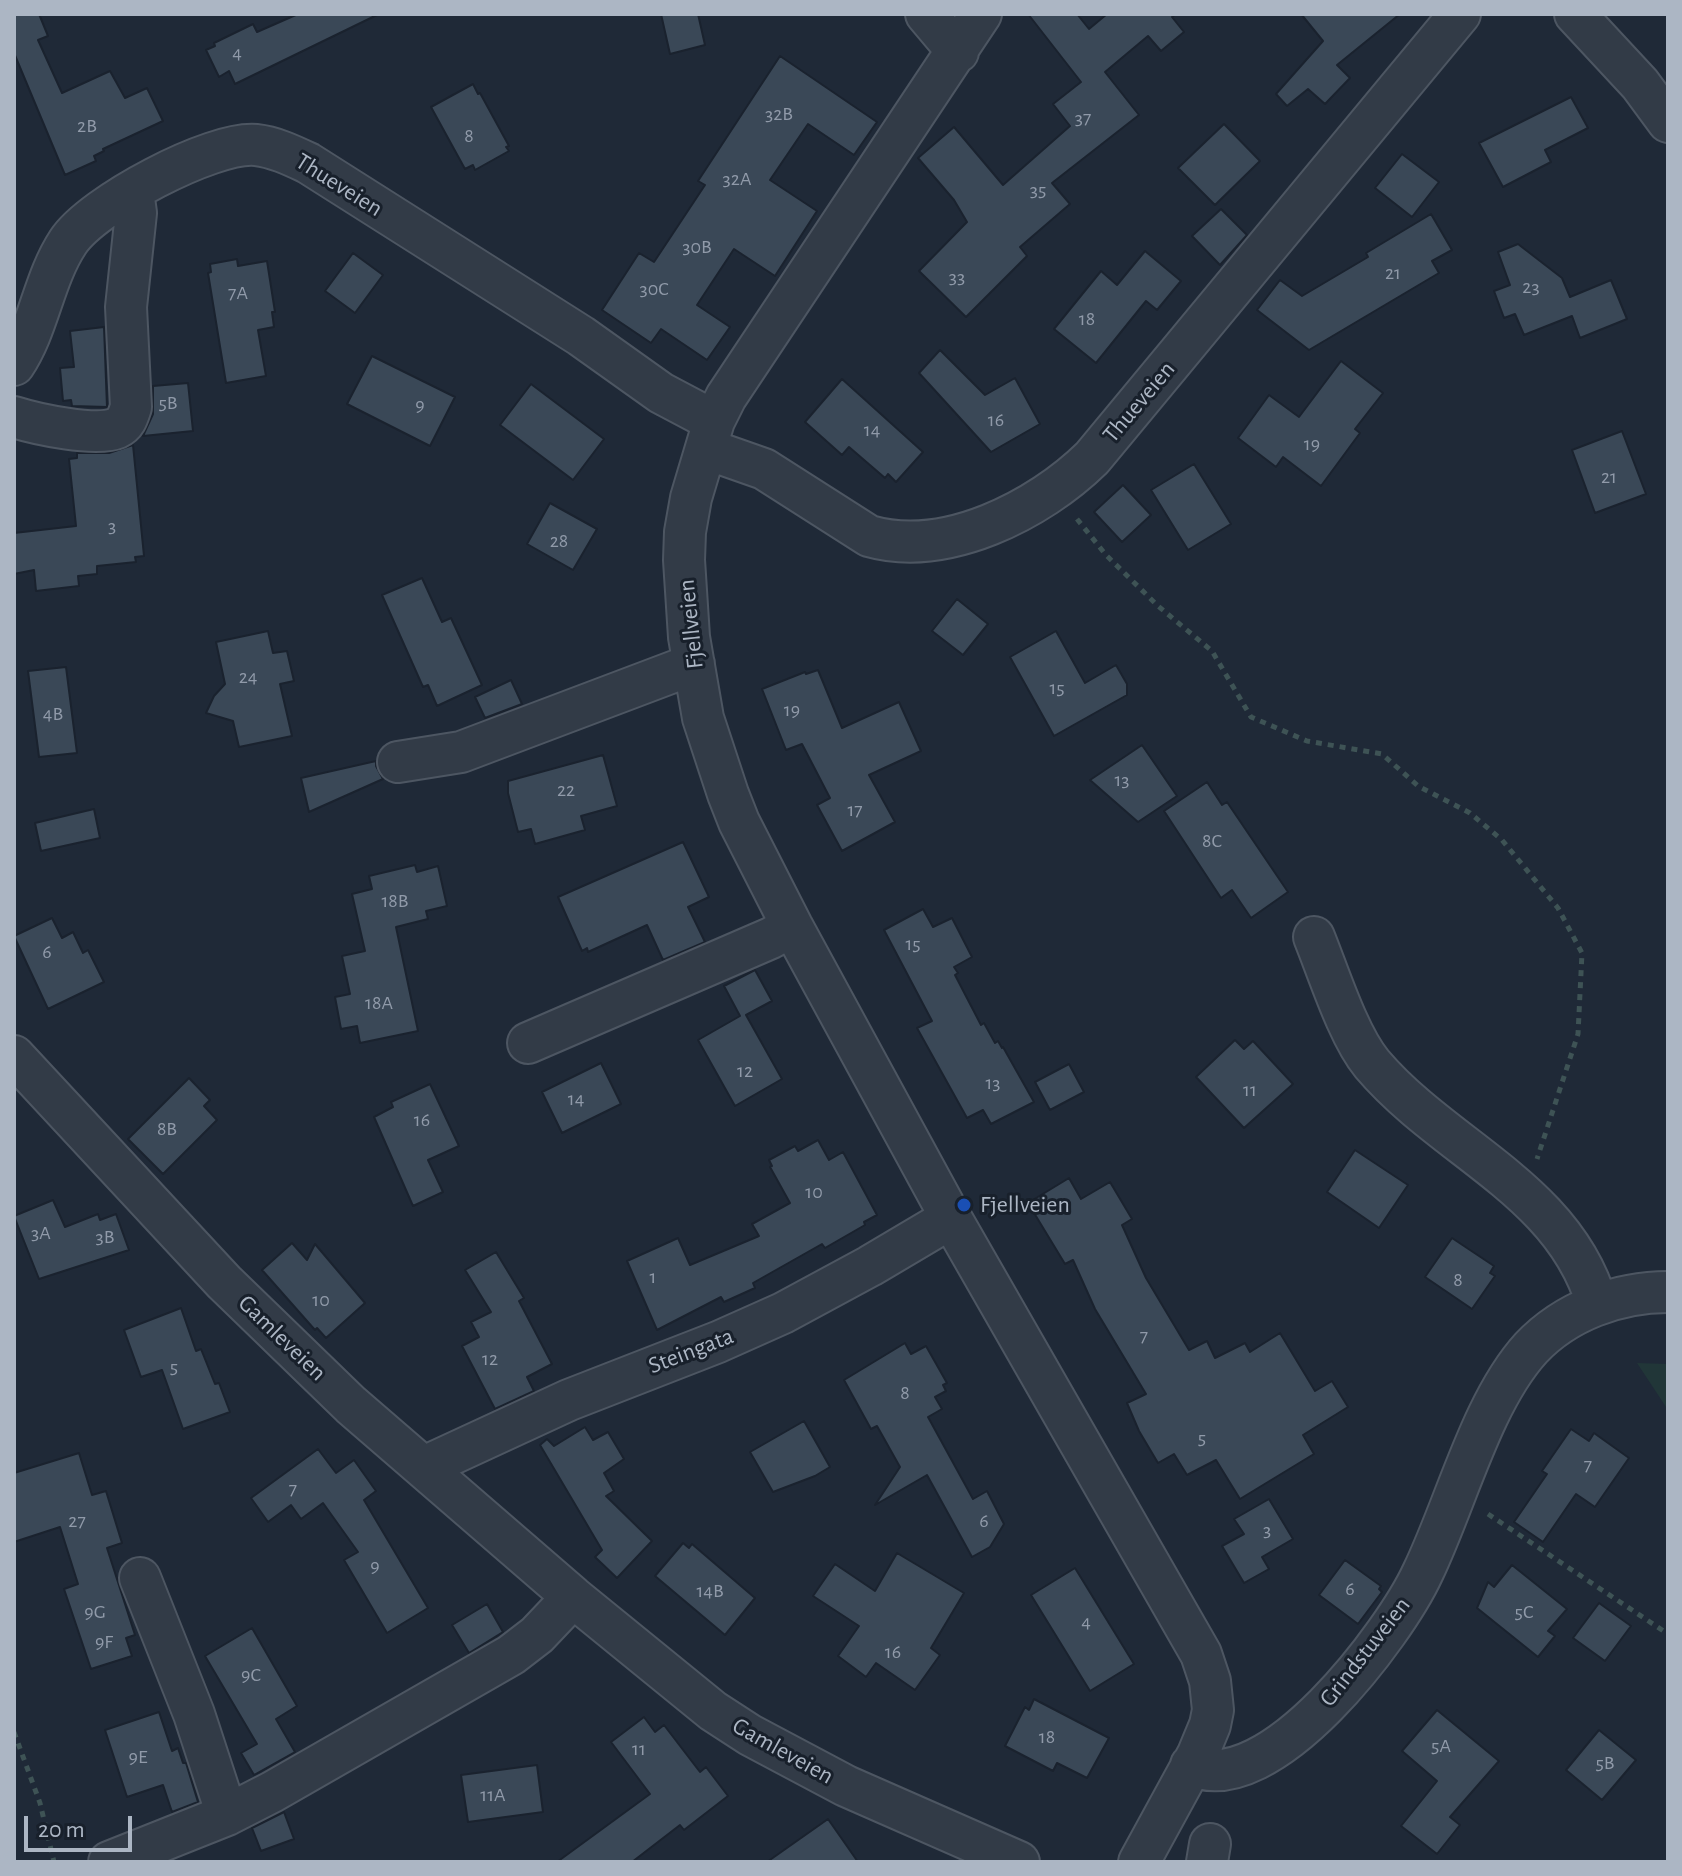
<!DOCTYPE html>
<html>
<head>
<meta charset="utf-8">
<style>
	body { margin:0 }
	#map { position:relative; width:1682px; height:1876px; overflow:hidden; background:#1f2937; font-family:"Alegreya Sans",sans-serif }
	canvas { display:block }
	.frame { position:absolute; inset:0; border:16px solid #acb6c4; pointer-events:none }
	.scale { position:absolute; left:24px; top:1816px; width:108px; height:36px; box-sizing:border-box; border:4px solid #acb6c4; border-top:0; padding-left:10px; font-size:24px; line-height:28px; white-space:nowrap; color:#acb6c4; -webkit-text-stroke:6px #18202b; paint-order:stroke }
</style>
</head>
<body>
<div id="map">
<canvas width="1682" height="1876"></canvas>
<div class="frame"></div>
<div class="scale">20 m</div>
</div>
<script>
const c = document.querySelector('canvas').getContext('2d');
c.lineJoin = 'round';
function fill(path, color) {
  c.fillStyle = color;
  c.fill(path, 'evenodd');
}
function stroke(path, color, width, dash) {
  c.strokeStyle = color;
  c.lineWidth = width;
  c.lineCap = dash ? 'butt' : 'round';
  c.setLineDash(dash || []);
  c.stroke(path);
}
function drawText(font, color, halo, rows, align = 'center') {
  c.font = font + ' "Alegreya Sans",sans-serif';
  c.lineWidth = 6;
  c.setLineDash([]);
  c.textBaseline = 'middle';
  c.strokeStyle = halo;
  c.fillStyle = color;
  for (const [text, x, y, turn = 0] of rows) {
    c.save();
    c.translate(x, y);
    c.rotate((+turn || 0) * Math.PI / 180);
    c.textAlign = isNaN(turn) ? turn : align;
    if (halo) c.strokeText(text, 0, 0);
    c.fillText(text, 0, 0);
    c.restore();
  }
}
fill(new Path2D(`
	M1637 1363 1668 1364V1410Z`), '#213638');
const building = new Path2D(`
	M14 14H39L48 36 38 40 62 93 110 71 125 98 147 88 163 121 103 149 104 151 94 156 96 161 65 175 14 53Z
	M298 14H379L235 84 229 71 219 77 206 50 215 46 214 43 253 24 257 32Z
	M661 14H698L705 45 670 54Z
	M1028 14H1077L1089 29 1107 14H1176L1172 17 1184 32 1161 51 1148 36 1105 72 1139 115 1052 183 1070 204 1020 247 1027 256 966 317 919 271 967 222 954 200 918 158 954 127 1003 185 1070 126 1053 104 1081 82Z
	M1301 14H1400L1337 65 1350 78 1325 104 1308 89 1287 106 1276 94 1323 41Z
	M780 56 877 122 854 155 808 124 770 180 817 211 775 276 734 249 697 305 730 327 707 360 661 329 651 343 602 310 639 253 654 262 705 185 698 181Z
	M473 84 478 94 480 93 509 146 506 147 509 151 475 170 473 165 465 169 431 107Z
	M1571 97 1588 128 1545 150 1551 162 1503 187 1479 143Z
	M1224 124 1260 161 1215 205 1178 168Z
	M1402 154 1439 182 1412 217 1375 188Z
	M1221 209 1247 235 1220 265 1192 236Z
	M1431 214 1452 250 1432 261 1439 273 1309 350 1257 310 1280 280 1302 296 1368 257 1366 253Z
	M1518 244 1562 278 1570 297 1611 280 1627 319 1580 338 1572 316 1524 335 1515 314 1504 318 1494 291 1510 285 1498 252Z
	M1145 251 1181 281 1157 310 1146 301 1096 363 1054 329 1101 271 1117 285Z
	M353 253 383 275 355 313 325 291Z
	M237 259 238 266 267 261 275 312H272L274 327 258 330 266 376 226 383 208 273 211 272 210 264Z
	M104 327 107 407 72 406 71 400 63 401 60 368 74 367 70 331Z
	M940 350 985 395 1015 378 1040 424 991 452 919 373Z
	M372 356 455 397 430 446 347 404Z
	M1341 361 1383 393 1355 429 1360 433 1321 486 1283 457 1276 467 1238 438 1269 395 1299 417Z
	M842 379 923 452 896 482 888 474 885 478 849 447 842 455 805 422Z
	M188 383 193 431 143 436 153 414V386Z
	M531 384 604 439 573 480 500 425Z
	M1622 431 1646 494 1595 513 1572 450Z
	M133 445 144 556 135 557 136 562 97 566V574L78 576 79 586 36 591 34 570 14 574V533L76 526 69 459 77 458V453H109Z
	M1194 464 1231 524 1188 550 1151 490Z
	M1123 485 1151 515 1122 542 1094 512Z
	M550 503 597 529 573 570 527 544Z
	M422 578 442 622 451 618 482 685 437 706 428 685 423 687 382 595Z
	M957 599 988 624 963 655 932 631Z
	M268 631 273 653 287 651 294 681 280 684 292 736 239 747 233 721 206 713 214 696 225 684 216 642Z
	M1056 631 1085 683 1116 665 1127 684V695L1054 736 1010 657Z
	M66 667 77 753 39 757 28 671Z
	M818 670 842 728 899 702 921 751 869 775 895 822 842 851 817 805 830 798 802 744 786 750 762 689 805 672 806 674Z
	M511 680 522 704 485 718 475 697Z
	M1142 745 1177 796 1138 822 1090 780Z
	M603 755 617 806 581 816 585 830 535 844 531 829 518 832 508 793V781Z
	M376 761V766L383 779 309 812 301 778Z
	M1207 782 1222 805 1227 802 1288 892 1251 918 1232 890 1221 898 1164 811Z
	M94 809 100 838 41 851 35 823Z
	M683 842 709 897 688 907 705 942 663 960 647 925 588 952 587 948 582 951 558 897Z
	M415 865 417 872 438 866 447 906 426 911 428 919 396 927 418 1031 360 1043 357 1026 341 1029 335 997 350 994 342 956 365 951 352 894 372 889 369 876Z
	M923 909 933 927 952 918 972 957 954 967 958 973 955 975 981 1025 984 1023 995 1043 998 1041 1002 1048 1003 1047 1034 1102 991 1124 983 1110 967 1118 917 1028 932 1021 884 930Z
	M52 918 62 938 73 932 83 953 88 950 104 982 48 1009 14 936Z
	M755 970 772 1001 746 1015 782 1079 735 1106 698 1040 740 1016 724 986Z
	M1235 1040 1244 1049 1253 1041 1293 1084 1244 1128 1196 1077Z
	M601 1063 621 1104 562 1133 542 1092Z
	M1069 1064 1084 1092 1050 1110 1035 1082Z
	M189 1078 210 1100 204 1106 217 1120 163 1174 128 1139Z
	M430 1084 459 1146 428 1160 443 1192 413 1206 374 1117 393 1107 391 1102Z
	M818 1140 829 1160 843 1152 877 1215 864 1222 865 1225 825 1248 822 1244 753 1283 755 1288 724 1302 721 1297 657 1330 627 1261 678 1238 690 1265 759 1236 752 1224 790 1203 770 1167 772 1166 769 1160 795 1146 798 1151Z
	M1355 1150 1408 1185 1379 1228 1327 1192Z
	M1069 1178 1081 1199 1110 1182 1132 1219 1122 1225 1146 1278 1189 1350 1207 1341 1215 1358 1245 1343 1250 1352 1280 1333 1315 1391 1332 1381 1348 1407 1303 1435 1314 1454 1240 1499 1216 1460 1187 1475 1174 1454 1158 1463 1139 1431 1127 1403 1146 1394 1095 1309 1073 1260 1065 1264 1028 1203Z
	M53 1200 65 1227 98 1214 100 1220 116 1214 129 1250 39 1279 14 1216Z
	M1452 1238 1494 1266 1490 1273 1495 1276 1472 1309 1425 1277Z
	M292 1243 307 1260 315 1244 365 1303 326 1338 317 1328 315 1330 262 1270Z
	M496 1252 524 1298 519 1301 552 1364 527 1377 534 1391 495 1409 462 1346 479 1337 471 1322 491 1312 465 1270Z
	M181 1308 196 1351 201 1349 215 1384 219 1383 230 1412 183 1429 162 1370 141 1377 124 1330Z
	M905 1343 911 1354 926 1346 947 1383 943 1385 946 1391 935 1397 942 1409 928 1417 973 1499 987 1491 1004 1524 990 1547 972 1557 927 1475 875 1505 900 1467 877 1426 871 1429 844 1380Z
	M804 1421 830 1467 815 1476 773 1492 750 1452Z
	M585 1427 593 1440 608 1432 624 1459 604 1473 614 1491 606 1496 652 1541 617 1578 595 1557 602 1550 540 1445 547 1439 554 1446Z
	M1571 1429 1589 1441 1594 1433 1629 1458 1595 1507 1576 1494 1543 1542 1514 1522 1547 1474 1542 1471Z
	M318 1449 336 1473 354 1460 376 1491 364 1500 428 1608 387 1633 344 1560 358 1552 323 1503 301 1519 291 1505 268 1522 251 1498Z
	M79 1453 92 1495 106 1491 122 1543 107 1548 135 1635 126 1638 132 1656 91 1669 64 1589 78 1584 60 1527 14 1542V1473Z
	M1269 1499 1293 1539 1262 1557 1269 1569 1244 1583 1222 1546 1244 1534 1234 1519Z
	M683 1543 689 1548 692 1544 755 1598 725 1635 655 1576Z
	M897 1553 964 1593 931 1648 940 1655 915 1690 876 1663 866 1677 838 1656 859 1626 813 1596 835 1564 875 1591Z
	M1345 1560 1381 1586 1379 1589 1382 1592 1358 1624 1319 1595Z
	M1512 1565 1567 1609 1548 1631 1555 1636 1538 1657 1477 1608 1488 1582 1494 1587Z
	M1075 1568 1134 1664 1090 1691 1031 1595Z
	M1599 1603 1631 1626 1605 1661 1573 1638Z
	M487 1604 503 1632 469 1653 452 1625Z
	M252 1628 297 1706 276 1719 295 1752 254 1775 241 1753 257 1744 205 1656Z
	M1034 1699 1109 1738 1087 1778 1057 1763 1053 1771 1005 1746 1025 1707 1029 1710Z
	M1437 1710 1499 1761 1450 1817 1460 1825 1437 1854 1401 1826 1437 1781 1402 1751Z
	M159 1712 172 1751 178 1748 183 1763H186L198 1802 172 1812 163 1785 127 1797 105 1730Z
	M644 1717 655 1732 664 1725 700 1772 706 1767 728 1796 684 1830 680 1825 632 1862H557L650 1794 611 1742Z
	M1599 1730 1636 1760 1602 1800 1566 1770Z
	M537 1765 543 1812 468 1822 461 1775Z
	M284 1812 294 1839 261 1851 252 1828Z
	M828 1819 858 1862H767Z`);
fill(building, '#3a4857');
stroke(building, '#1a222e', 2);
const minor = new Path2D(`
	M926 14 958 52
	M981 14 726 397 714 421 691 498 685 532 684 560 689 637 703 718 728 794 739 822 792 926 951 1218 1201 1654 1210 1681 1213 1710 1210 1725 1198 1754 1139 1862
	M1575 14 1640 84 1668 122
	M14 365C39 328 43 280 68 242 92 205 212 141 256 145 274 147 291 155 308 163L581 336 661 393 714 421
	M14 417C36 424 96 437 117 428 126 424 128 416 131 407L126 307 136 213 133 191
	M707 449 764 469 869 536C946 558 1039 510 1092 458L1460 14
	M398 762 461 752 694 664
	M1314 937C1329 974 1348 1035 1372 1064 1444 1149 1564 1190 1597 1304
	M528 1043 771 938 792 926
	M14 1056 224 1282 351 1405 573 1597 713 1711 750 1735 846 1786 1019 1862
	M424 1467 569 1400 718 1342 783 1313 870 1266 951 1218
	M140 1578 194 1714 227 1815
	M1191 1765C1269 1802 1395 1633 1423 1572 1456 1504 1481 1403 1531 1348 1566 1311 1618 1292 1668 1292
	M109 1862 227 1815 272 1792 511 1655 537 1635 573 1597
	M1207 1862 1210 1844`);
stroke(minor, '#4d5662', 44);
stroke(new Path2D(`
	M1077 519 1106 555 1158 606 1212 651 1251 717 1307 741 1382 754 1418 786 1470 813 1502 840 1558 908 1582 953 1578 1034 1537 1159
	M1488 1514 1668 1634
	M14 1732 40 1803 54 1862`), '#3e5355', 5, [6, 6]);
stroke(minor, '#323b47', 40);
for (const [x, y, r, color] of [
	[964,1205,8,"#1a4fb4"]
]) {
  const dot = new Path2D();
  dot.arc(x, y, r, 0, 2 * Math.PI);
  c.fillStyle = color;
  c.fill(dot);
  stroke(dot, '#18202b', 3);
}
drawText('20px', '#909aa9', null, [
	["4",237,53],
	["32B",779,114],
	["37",1083,118],
	["2B",87,126],
	["8",469,136],
	["32A",737,179],
	["35",1038,190],
	["30B",697,247],
	["21",1393,273],
	["33",957,277],
	["23",1531,287],
	["30C",654,289],
	["7A",238,293],
	["18",1087,319],
	["5B",168,403],
	["9",420,405],
	["16",996,420],
	["14",872,430],
	["19",1312,444],
	["21",1609,477],
	["3",112,526],
	["28",559,541],
	["24",248,677],
	["15",1057,688],
	["19",792,710],
	["4B",53,714],
	["13",1122,780],
	["22",566,790],
	["17",855,810],
	["8C",1212,841],
	["18B",395,901],
	["15",913,944],
	["6",47,952],
	["18A",379,1003],
	["12",745,1071],
	["13",993,1083],
	["11",1250,1090],
	["14",576,1099],
	["16",422,1120],
	["8B",167,1129],
	["10",814,1192],
	["3A",41,1233],
	["3B",105,1237],
	["1",653,1277],
	["8",1458,1280],
	["10",321,1300],
	["7",1144,1336],
	["12",490,1359],
	["5",174,1367],
	["8",905,1393],
	["5",1202,1438],
	["7",1588,1465],
	["7",293,1489],
	["27",77,1521],
	["6",984,1521],
	["3",1267,1530],
	["9",375,1566],
	["6",1350,1589],
	["14B",710,1591],
	["9G",95,1612],
	["5C",1524,1612],
	["4",1086,1622],
	["9F",104,1642],
	["16",893,1652],
	["9C",251,1675],
	["18",1047,1737],
	["5A",1441,1746],
	["11",639,1749],
	["9E",138,1757],
	["5B",1605,1763],
	["11A",493,1795]
]);
drawText('24px', '#acb6c4', '#18202b', [
	["Thueveien",339,185,32],
	["Thueveien",1139,402,-50],
	["Fjellveien",691,624,-96],
	["Gamleveien",282,1338,44],
	["Steingata",691,1351,-21],
	["Grindstuveien",1365,1652,-52],
	["Gamleveien",783,1751,29]
]);
drawText('24px', '#acb6c4', '#18202b', [
	["Fjellveien",980,1205]
], 'left');
</script>
</body>
</html>
